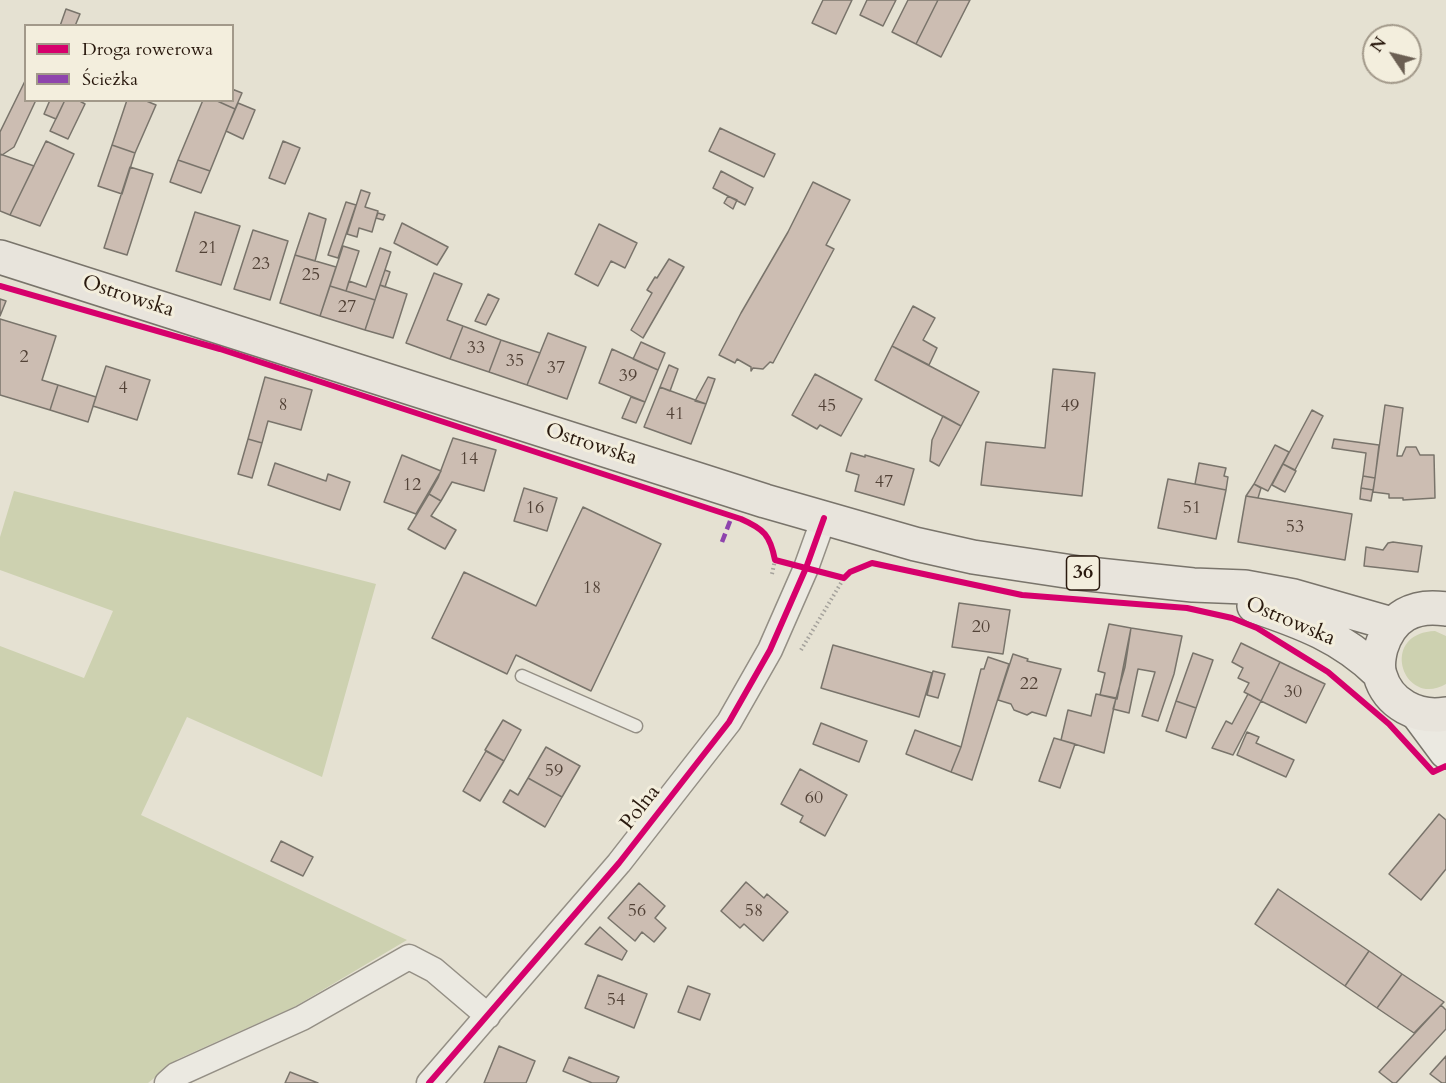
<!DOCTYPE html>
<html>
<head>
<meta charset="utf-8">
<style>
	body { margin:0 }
	#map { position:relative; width:1446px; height:1083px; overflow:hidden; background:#e5e1d2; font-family:Cardo,serif }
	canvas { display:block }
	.legend { position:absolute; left:24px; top:24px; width:210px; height:78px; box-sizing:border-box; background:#f3eedd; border:2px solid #a2998a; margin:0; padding:8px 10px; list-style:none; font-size:18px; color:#29190e }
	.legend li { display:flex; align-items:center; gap:12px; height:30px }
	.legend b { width:30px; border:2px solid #a2998a }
	.north { position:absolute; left:1362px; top:24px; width:60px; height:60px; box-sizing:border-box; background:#f3eedd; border:2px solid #a2998a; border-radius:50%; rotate:305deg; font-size:16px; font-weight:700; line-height:24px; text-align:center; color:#29190e }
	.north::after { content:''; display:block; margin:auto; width:21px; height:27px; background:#6b5f53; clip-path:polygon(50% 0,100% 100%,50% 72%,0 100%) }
</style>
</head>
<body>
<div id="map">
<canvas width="1446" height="1083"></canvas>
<ul class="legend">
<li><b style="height:8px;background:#d6006c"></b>Droga rowerowa</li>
<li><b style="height:8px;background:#8e44ad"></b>Ścieżka</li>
</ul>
<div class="north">N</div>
</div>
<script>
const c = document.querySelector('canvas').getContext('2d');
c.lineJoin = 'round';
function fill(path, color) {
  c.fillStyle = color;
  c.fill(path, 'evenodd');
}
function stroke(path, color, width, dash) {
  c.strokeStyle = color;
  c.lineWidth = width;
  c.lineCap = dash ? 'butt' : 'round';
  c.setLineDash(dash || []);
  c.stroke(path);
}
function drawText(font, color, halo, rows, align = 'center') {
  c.font = font + ' Cardo,serif';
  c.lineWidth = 6;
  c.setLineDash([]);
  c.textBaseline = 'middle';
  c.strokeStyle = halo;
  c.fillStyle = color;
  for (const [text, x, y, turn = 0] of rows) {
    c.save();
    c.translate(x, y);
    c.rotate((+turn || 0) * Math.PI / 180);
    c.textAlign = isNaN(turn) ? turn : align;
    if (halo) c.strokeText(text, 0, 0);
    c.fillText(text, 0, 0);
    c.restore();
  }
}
fill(new Path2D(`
	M14 491 376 584 322 777 187 717 141 815 407 940 294 1007 178 1059 148 1083H0V646L84 678 113 611 0 570V537Z
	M1435 631 1446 636V684C1403 709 1378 633 1435 631Z`), '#cdd1b0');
const building = new Path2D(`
	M823 0H852L836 34 812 23Z
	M867 0H896L883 26 860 15Z
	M908 0H938L916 44 892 32Z
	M938 0H970L941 57 916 44Z
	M66 9 80 14 75 26H60Z
	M26 79V100H36L14 147 2 155 0 154V132Z
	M232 89 242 93 235 109 215 100H232Z
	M50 100H65L56 119 44 114Z
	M65 100H78L85 104 68 139 50 131Z
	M127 100H144L156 105 135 153 112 145Z
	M203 100H215L235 109 210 171 178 160Z
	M238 103 255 110 243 139 226 131Z
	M720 128 775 154 764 177 709 151Z
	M46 141 74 154 40 226 10 215Z
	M283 141 300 148 285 184 269 178Z
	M112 145 135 153 122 194 98 186Z
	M0 154 34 166 10 215 0 211Z
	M178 160 210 171 201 193 170 182Z
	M130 167 153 174 127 255 104 248Z
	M721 171 753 188 745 205 713 188Z
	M813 182 850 200 826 245 834 249 773 363 770 362 763 369 753 368 751 371V367L737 359 735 363 719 355 741 313 788 232Z
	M361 190 370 193 365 207 378 211 372 232 359 228 357 237 347 234Z
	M728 196 737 200 733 209 724 203Z
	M346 202 356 205 338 258 328 255Z
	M195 212 240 226 221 285 176 271Z
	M309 213 326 219 315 261 295 255Z
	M378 213 385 215 383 220 376 218Z
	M402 223 448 247 437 265 394 243Z
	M599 224 637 243 625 268 611 261 598 286 575 274Z
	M253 230 288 241 270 300 234 289Z
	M343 246 359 251 346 291 330 286Z
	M380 248 391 252 375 300 346 291 349 281 366 287Z
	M295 255 336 267 320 316 280 303Z
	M669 259 684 267 643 338 631 330 652 293 647 290 655 277 657 278Z
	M385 270 390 272 385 287 380 285Z
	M434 273 462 284 447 320 463 326 450 359 406 343Z
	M380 285 407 294 393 338 365 330Z
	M330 286 375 300 365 330 320 316Z
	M488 294 499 299 486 325 475 321Z
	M0 299 6 301 0 316Z
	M913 306 935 318 923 340 937 348 929 365 892 346Z
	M0 319 56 336 42 380 58 385 50 410 0 395Z
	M463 326 501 340 489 372 450 359Z
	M548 333 586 347 567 399 527 385Z
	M501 340 540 353 527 385 489 372Z
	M641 342 665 353 658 370 633 359Z
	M892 346 979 392 961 426 875 380Z
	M612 349 658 370 645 402 599 383Z
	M669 365 678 369 670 391 660 387Z
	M106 366 150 380 137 420 93 406Z
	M1053 369 1095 373 1082 496 981 485 986 442 1045 448Z
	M815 374 862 399 841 436 820 425 817 429 792 415Z
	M265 377 312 390 301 430 268 421 262 443 248 439Z
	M708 377 715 379 706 404 695 401Z
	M58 385 96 397 88 422 50 410Z
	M660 387 706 404 691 444 644 427Z
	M631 397 645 402 636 423 622 418Z
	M1385 405 1403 408 1397 456H1402L1406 447H1416L1420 455H1434L1435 498 1403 500V498H1389V494L1373 492Z
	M1312 410 1323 416 1295 470 1283 464Z
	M943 416 961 426 939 466 930 461 932 440Z
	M453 438 496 450 484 491 452 482 441 501 429 494 438 478Z
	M248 439 262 443 252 478 238 474Z
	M1334 439 1379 445 1375 478 1363 476 1366 453 1332 448Z
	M1275 445 1289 452 1268 491 1254 484Z
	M851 453 865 457V455L914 469 904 505 855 491 859 475 846 471Z
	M402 455 441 471 416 514 384 502Z
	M275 463 326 481 328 474 350 482 340 510 268 485Z
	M1199 463 1226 468 1224 476 1228 477 1226 490 1195 484Z
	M1283 464 1296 471 1285 492 1272 485Z
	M1363 476 1375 478 1373 490 1361 488Z
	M1168 479 1226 490 1216 539 1158 528Z
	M1254 484 1261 488 1258 498 1246 496Z
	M524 488 557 498 547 531 514 521Z
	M1361 488 1373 490 1371 501 1360 499Z
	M429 494 441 501 431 516 456 530 445 549 408 529Z
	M1246 496 1352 514 1345 560 1238 542Z
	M583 507 661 544 591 691 516 655 507 674 432 638 464 572 536 606Z
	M1393 542 1422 546 1418 572 1364 566 1366 547 1383 550 1388 543Z
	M959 603 1010 610 1003 654 952 647Z
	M1109 624 1131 628 1117 699 1100 695 1105 673 1098 671Z
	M1131 628 1182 636 1174 674 1158 721 1142 716 1155 672 1138 669 1129 713 1113 709 1125 667Z
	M1241 643 1280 662 1261 701 1244 692 1249 683 1238 678 1243 668 1232 662Z
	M833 645 932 673 919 717 821 688Z
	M1193 653 1213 660 1196 708 1176 701Z
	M1013 654 1028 659 1027 661 1061 669 1046 716 1032 712 1027 715 1014 710 1011 704 998 700Z
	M988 657 1009 664 972 780 951 772 961 747 981 669H984Z
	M1280 662 1325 684 1306 723 1261 701Z
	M933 671 945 674 938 698 927 695Z
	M1096 694 1116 698 1104 753 1061 740 1068 710 1091 716Z
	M1248 694 1261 701 1233 755 1212 748 1226 721 1232 724Z
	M1176 701 1196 708 1186 738 1166 731Z
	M503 720 521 730 504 761 485 750Z
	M821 723 867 741 859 762 813 744Z
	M915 730 961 747 951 772 906 754Z
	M1247 732 1259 737 1256 743 1294 760 1286 777 1237 755Z
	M1054 738 1075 744 1060 788 1039 781Z
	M546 747 580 766 562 797 528 778Z
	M486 751 504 761 480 801 463 791Z
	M800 769 847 795 825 836 800 822 803 816 781 804Z
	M528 778 562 797 545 827 503 802 510 790 518 795Z
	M1439 814 1446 820V869L1421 900 1389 874Z
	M281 841 313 857 303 876 271 861Z
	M746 882 764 898 767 894 788 912 763 941 744 924 740 928 721 911Z
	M639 883 665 906 655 918 666 928 654 942 642 932 635 941 608 918Z
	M1278 889 1369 951 1345 986 1255 924Z
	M600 927 627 951 622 960 585 944Z
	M1369 951 1402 974 1377 1008 1345 986Z
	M1402 974 1444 1002 1414 1033 1377 1008Z
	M598 975 647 994 634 1028 585 1008Z
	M688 986 710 994 700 1020 678 1012Z
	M1441 1005 1446 1010V1029L1396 1083H1393L1379 1072Z
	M499 1046 535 1061 526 1083H484Z
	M1446 1056V1083H1442L1430 1074Z
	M569 1057 619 1077 616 1083H592L563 1071Z
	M290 1072 318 1083H285Z`);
fill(building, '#ccbdb2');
stroke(building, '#79746b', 1.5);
const lane = new Path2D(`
	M522 676 636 726`);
const street = new Path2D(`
	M167 1083 176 1075 302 1018 409 957 434 970 488 1016
	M429 1083 619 863 729 722 770 650 806 568 824 518`);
const secondary = new Path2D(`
	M1417 713 1446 752`);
const primary = new Path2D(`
	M0 257 765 501 915 544 973 557 1079 573 1193 585 1245 587 1294 596 1392 624
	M1254 606C1302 622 1342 637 1379 673
	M1446 609C1414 604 1391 616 1381 648 1379 656 1377 666 1380 675 1388 704 1418 719 1446 714`);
stroke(lane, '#948f85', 15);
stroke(street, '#948f85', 27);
stroke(secondary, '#79746b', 36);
stroke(primary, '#79746b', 36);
stroke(new Path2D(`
	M772 574 775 560
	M801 650 844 578`), '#a5a29c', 4, [1.5, 3]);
stroke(lane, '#ebe9e1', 12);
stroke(street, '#ebe9e1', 24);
stroke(secondary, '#ebe9e1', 33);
stroke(primary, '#e8e4dc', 33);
stroke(new Path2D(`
	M722 542 732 516`), '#8e44ad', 4.5, [9, 4.5]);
stroke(new Path2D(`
	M0 286 220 349 741 519C764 529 770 535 775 560L844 578 850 572 872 563 1022 595 1187 608 1232 618 1257 628 1328 672 1389 724 1433 772 1446 766
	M429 1083 619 863 729 722 770 650 806 568 824 518`), '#d6006c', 6);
drawText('18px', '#524237', null, [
	["21",208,249],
	["23",261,265],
	["25",311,276],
	["27",347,308],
	["33",476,349],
	["2",24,358],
	["35",515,362],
	["37",556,369],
	["39",628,377],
	["4",123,389],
	["8",283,406],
	["45",827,407],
	["49",1070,407],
	["41",675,415],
	["14",469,460],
	["47",884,483],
	["12",412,486],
	["16",535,509],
	["51",1192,509],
	["53",1295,528],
	["18",592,589],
	["20",981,628],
	["22",1029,685],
	["30",1293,693],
	["59",554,772],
	["60",814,799],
	["56",637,912],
	["58",754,912],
	["54",616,1001]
]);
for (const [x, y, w] of [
	[1083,573,33]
]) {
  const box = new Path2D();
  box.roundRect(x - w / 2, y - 17, w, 34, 4.5);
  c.fillStyle = '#f3eedd';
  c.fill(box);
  stroke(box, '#29190e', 1.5);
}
drawText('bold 20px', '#29190e', null, [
	["36",1083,573]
]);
drawText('21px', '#29190e', '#f3eedd', [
	["Ostrowska",128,297,18],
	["Ostrowska",591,445,18],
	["Ostrowska",1290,622,23],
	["Polna",641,808,-52]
]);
</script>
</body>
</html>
